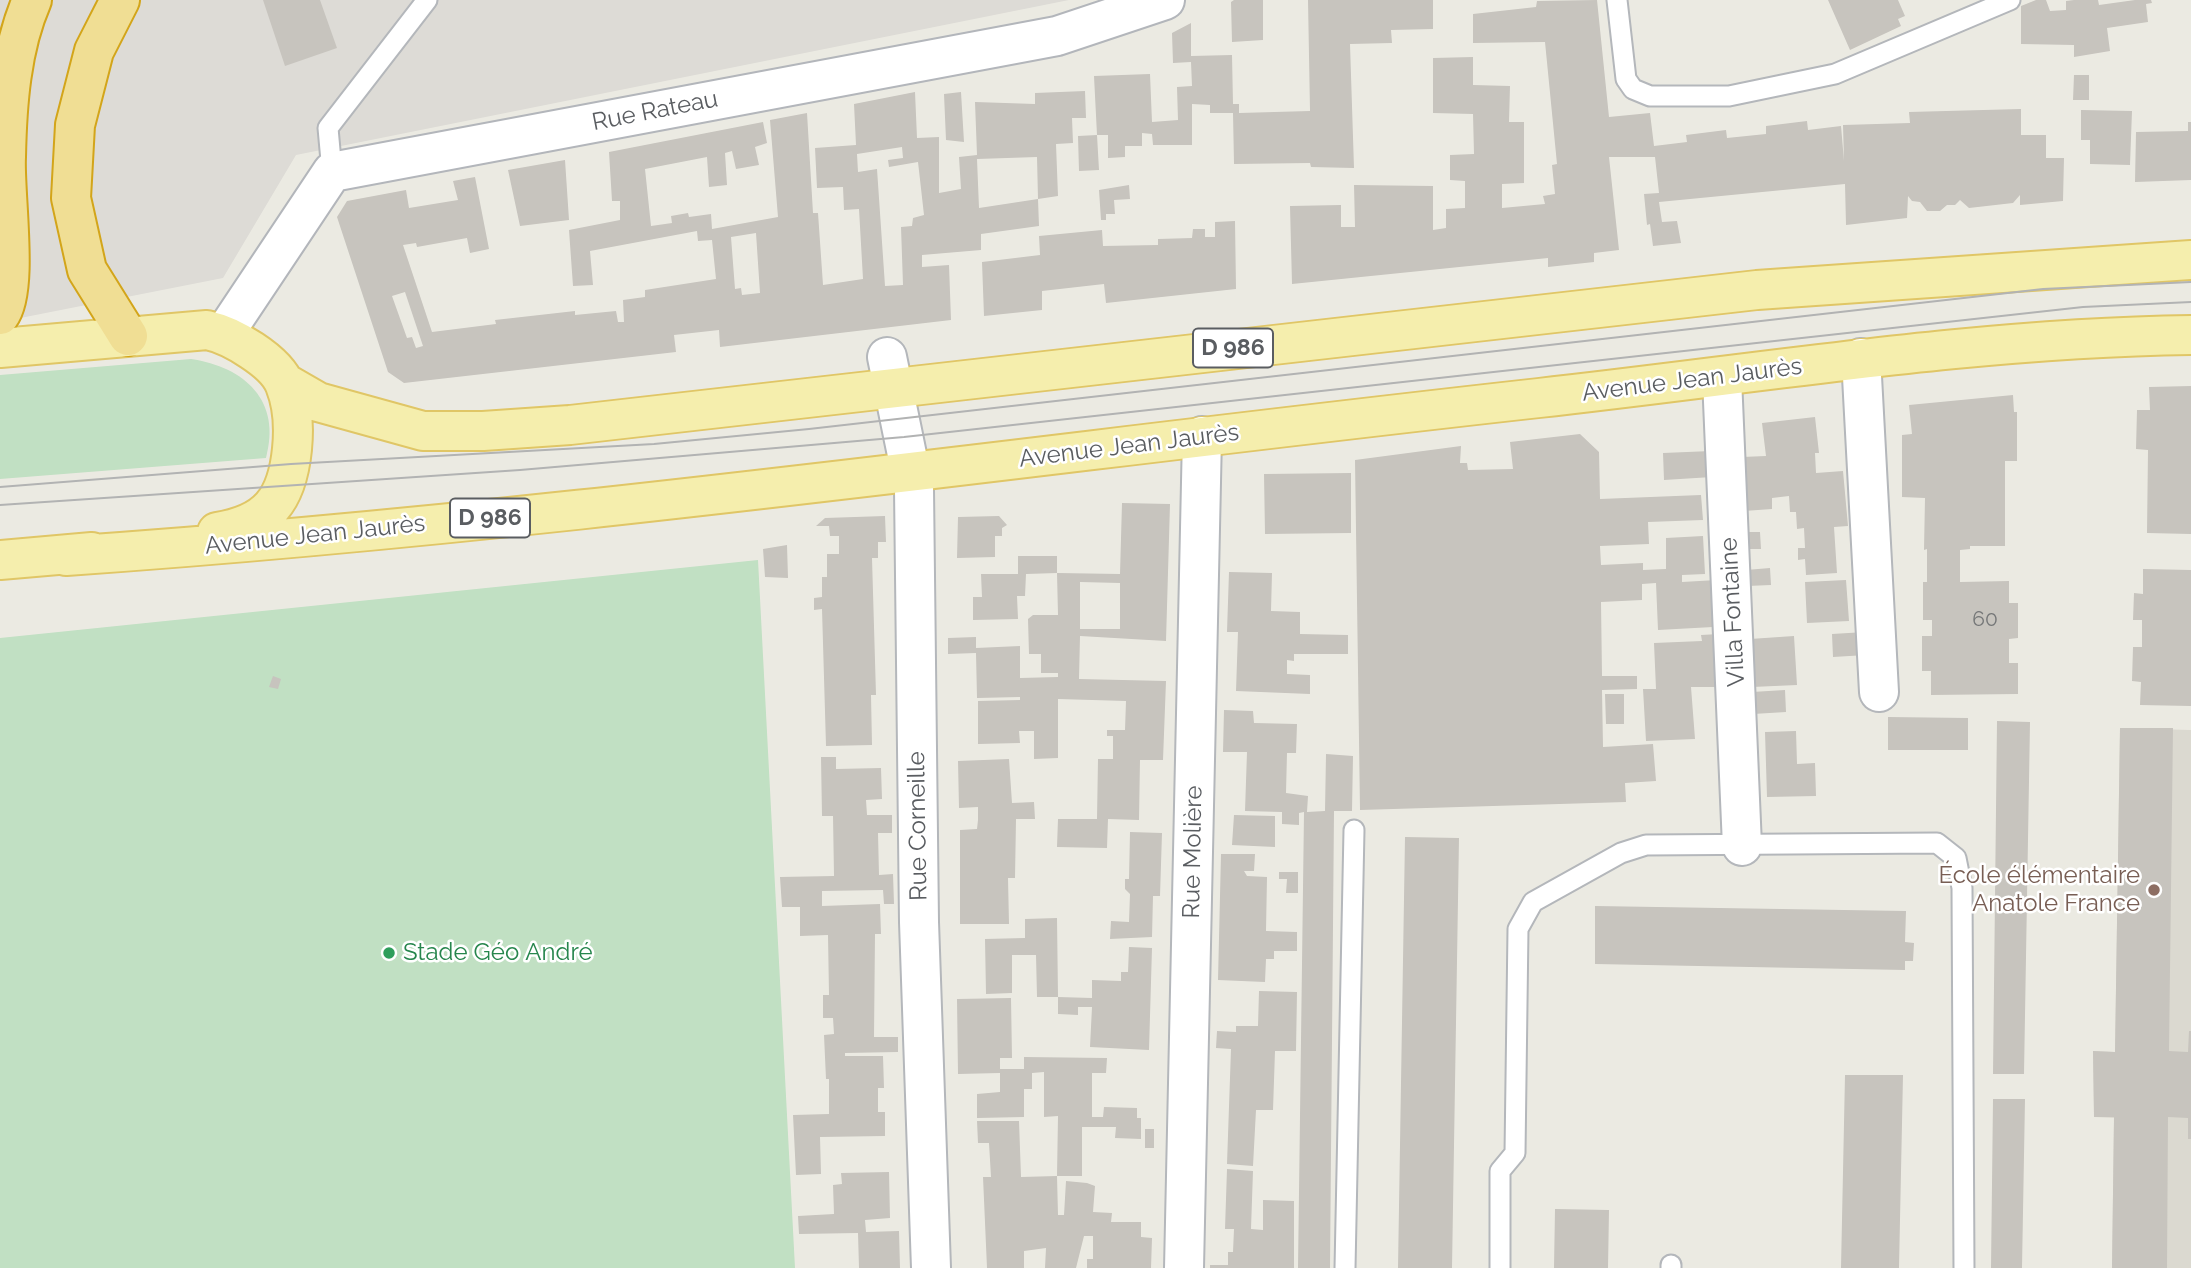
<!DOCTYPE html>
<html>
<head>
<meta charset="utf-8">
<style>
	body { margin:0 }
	canvas { display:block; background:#ebeae2 }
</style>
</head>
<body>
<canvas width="2191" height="1268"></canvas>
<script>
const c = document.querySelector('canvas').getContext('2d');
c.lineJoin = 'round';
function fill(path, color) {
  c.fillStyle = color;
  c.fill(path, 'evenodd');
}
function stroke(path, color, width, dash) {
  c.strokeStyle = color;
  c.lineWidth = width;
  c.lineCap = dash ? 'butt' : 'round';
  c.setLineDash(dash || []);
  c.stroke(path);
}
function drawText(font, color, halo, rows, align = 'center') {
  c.font = font + ' Raleway,sans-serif';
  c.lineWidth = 5;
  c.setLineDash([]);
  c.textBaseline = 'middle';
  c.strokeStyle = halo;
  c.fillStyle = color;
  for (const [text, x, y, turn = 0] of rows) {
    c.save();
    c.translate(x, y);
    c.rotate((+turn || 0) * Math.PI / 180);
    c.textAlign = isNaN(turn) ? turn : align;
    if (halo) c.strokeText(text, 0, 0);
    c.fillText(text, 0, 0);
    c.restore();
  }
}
fill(new Path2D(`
	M0 0H1069L296 155 223 278 0 322Z`), '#dddbd6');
fill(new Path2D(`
	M2120 728 2191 730V1268H2112L2114 1118 2094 1117 2093 1051 2115 1052Z`), '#dbd9d0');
fill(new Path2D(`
	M191 359C245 367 282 401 266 458L0 479V375Z
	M758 560 795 1268H0V638Z`), '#c1e0c3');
fill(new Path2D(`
	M263 0H320L337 48 285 66Z
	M1234 0H1263V40L1232 42 1231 2Z
	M1308 0H1433V29L1391 30 1392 43 1350 44 1354 168 1311 167 1310 163 1234 164 1233 113H1210V105L1192 104V145H1153L1152 134 1142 133V146H1125V157L1108 158V135H1097L1094 76 1150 74 1152 122 1178 120 1177 87 1192 86 1191 62 1173 63 1172 33 1191 23V56L1232 55 1233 104H1239V113L1310 111Z
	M1597 0 1609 117 1650 113 1654 146 1687 142 1686 135 1726 130 1727 138 1766 134V126L1807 121 1808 130 1841 126 1844 161 1843 125 1910 123 1909 112 2021 109V135H2046V158H2064L2063 201 2020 205V195L2013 203 1969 208 1960 200 1955 205H1947L1940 211H1927L1920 202 1912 201 1908 196 1907 218 1846 225 1845 184 1659 202 1662 222 1677 221 1681 243 1653 246 1650 224 1647 225 1644 194 1659 193 1655 157H1609L1619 250 1594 253V262L1548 267V258L1292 284 1290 206 1341 205V227H1355L1354 185 1433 186V230L1446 228V209L1465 208V181L1450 180V155L1474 154 1473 114 1433 113V58L1473 57V85L1510 86 1509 122H1524V183L1502 184V208L1545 204 1543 196 1555 194 1552 165 1557 164 1545 42 1473 43V14L1536 7 1537 1Z
	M1828 0H1898L1905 16 1898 19 1901 26 1850 50Z
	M2036 0H2046L2050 11 2066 10V1L2074 0H2098L2099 5 2135 0H2151L2152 3 2146 4 2148 22 2107 28 2110 51 2074 57V45L2021 44V6Z
	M2074 75H2089V100H2073Z
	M1085 91 1086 118H1072L1073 143 1056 144 1058 196 1038 199 1037 157 977 159 979 208 1038 199 1039 226 981 234V250L922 255V267L949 265 951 320 720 347 719 330 674 335 676 352 404 383 388 372 337 217 347 201 406 190 409 208 458 200 453 181 475 177 489 249 470 253 467 238 417 247 416 243 403 245 432 332 496 324 495 320 575 311V315L616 311 618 322H624L623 300 645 297V290L716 279 712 240 698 241 697 231 590 251 593 285 573 286 569 230 620 220V201H612L609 152 763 122 767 143 755 147 759 165 736 169 732 151 725 153 727 185 709 187 707 157 645 169 651 226 672 223 671 216 688 213 689 217 711 214 712 229 778 217 770 120 807 113 813 213H818L823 285 863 279 859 209 844 210 843 187 817 188 815 148 856 145 854 104 915 92 917 138 939 137V193L961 189 959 157 977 155 975 102 1035 104V93ZM902 147 903 158 888 160 889 167 918 162 924 215 913 218 912 226 901 227 903 285 885 286 877 169 858 172 857 154ZM756 233 760 293 742 295 741 288 735 289 731 237ZM405 292 423 346 416 348 412 337 407 338 392 296Z
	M961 92 964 142 946 140 944 94Z
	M2081 110 2132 111 2130 165 2090 164V140H2081Z
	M2188 122H2191V180L2135 182 2136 132 2188 131Z
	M1097 135 1099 170 1079 171 1078 136Z
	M565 160 569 220 520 226 508 170Z
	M1129 185 1130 199 1114 200 1115 214H1106V220H1101L1099 190Z
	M1235 221 1236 289 1106 303 1104 284 1042 291V310L984 316 982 262 1040 255 1039 236 1102 230 1103 246 1158 245V239L1192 238 1193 229H1205V237H1215V222Z
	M2191 386V534L2147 533 2148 450 2136 449 2137 410H2150L2149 387Z
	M2013 395 2014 412H2017V461H2005V546H1970V549L1960 550V582L2009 581V603H2018V638L2009 639V663H2018V694L1931 695V671H1922V636H1932V620H1923V582H1927V549L1924 550 1925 498 1902 497V435L1912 434 1909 405Z
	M1815 417 1819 453H1815L1816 473 1843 471 1848 526 1834 527 1837 573 1806 575 1805 559 1798 560V548H1805L1804 528 1797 529 1796 512H1790L1789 496 1772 498V509L1744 511 1742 457 1766 456 1762 423Z
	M1580 434 1599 452 1600 499 1701 495 1703 520 1648 522 1649 544 1600 546 1601 565 1643 563V570L1666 569V538L1703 536 1705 574 1682 575V582L1717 580V593H1711L1713 627 1658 630 1656 583 1642 584V600L1601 602 1602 676H1637V689L1602 690 1603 747 1653 744 1656 781 1625 783 1626 802 1360 810 1355 460 1461 446 1460 463H1467L1468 470 1513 469 1510 442Z
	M1711 451 1712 477 1664 480 1663 453Z
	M1351 473V533L1265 534 1264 474Z
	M1122 503 1170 504 1166 641 1080 636 1079 679 1166 681 1163 760H1140L1139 820 1108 819 1107 848 1057 847 1058 819H1097L1098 759H1113V736H1107V730H1125L1126 701 1058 699V758L1034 759V731H1019L1020 743 978 744V701L1020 700V697L977 698 976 653 948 654V638L976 637V648L1020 646V678L1058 677V673H1041V654H1029L1028 619 1033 615H1058L1057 573 1120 574ZM1080 582 1120 583V629H1080Z
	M885 516 886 542H878V558H872L876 695H871L872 745 826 746 822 609 814 610V598L822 597V577H827V554H839V536H830L829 526H816L825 518Z
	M999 516 1007 525 1002 528V536H995V557L957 558 958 517Z
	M1745 532H1760L1761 549H1746Z
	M787 545 788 578 765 577 763 549Z
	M1018 556H1057V573L1026 574 1025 596H1017L1018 619 973 620V597H982L981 574H1018Z
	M1770 568 1771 585 1747 586 1746 570Z
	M2143 569 2191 570V706L2140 705 2141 682 2132 681 2133 647H2142V620H2133L2134 593 2143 594Z
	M1229 572 1272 573 1271 611 1300 612V634L1348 635V654H1294V661L1287 660V674L1310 675V694L1236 691 1238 632H1227Z
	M1846 580 1849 621 1807 623 1805 582Z
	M1865 632 1866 655 1833 657 1832 634Z
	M1719 634 1721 687H1691L1695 739 1646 741 1643 689H1656L1654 643 1702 641 1701 635Z
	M1794 636 1797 685 1752 687 1750 639Z
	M273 676 281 679 278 689 269 687Z
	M1785 690 1786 712 1753 714 1752 692Z
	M1605 694H1624V724H1606Z
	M1224 710 1253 711 1254 723 1297 724 1296 753H1287L1286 793 1308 796 1307 812 1325 811 1326 754 1353 756 1352 811H1334L1330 1268H1298L1304 812 1299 813V825L1282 824V812L1245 811 1247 752H1223Z
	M1888 717 1968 718V750H1888Z
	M1997 721 2030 722 2024 1074H1993Z
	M2120 728H2173L2169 1051 2188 1052 2189 1031H2191V1139H2188V1118L2168 1117 2167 1268H2112L2114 1117H2094L2093 1051 2115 1052Z
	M1796 731 1797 764 1815 763 1816 796 1767 797 1765 732Z
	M821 757H836V769L881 768 882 799 866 800 867 815H892V833H878L879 875 893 874 894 904H884L883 890 822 891V906L880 904 881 934H875L874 1037H898V1052L845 1053V1056H883L884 1088H878V1112H885V1136L820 1137 821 1174 796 1175 793 1115 829 1114V1079H826L824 1035 834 1034 833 1018H823V995H829L828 935 800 936V907H782L780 877 834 876 833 816H822Z
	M1009 759 1012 803 1034 802 1035 819H1016L1015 878H1008L1009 924H960V830L977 829 978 820V807L959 808 958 761Z
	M1234 815 1275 816V847L1232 845Z
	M1130 832 1162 833 1160 896H1153L1152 937 1110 939 1111 921 1129 922 1130 894 1125 889V879H1129Z
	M1405 837 1459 838 1452 1268H1398Z
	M1221 854H1255L1254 871H1244L1247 876 1267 877 1266 931 1297 932V951H1274V959H1266L1265 982 1218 980Z
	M1279 872H1298V893H1286L1287 879H1279Z
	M1595 906 1906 911 1905 942 1914 943 1913 961H1905V970L1595 964Z
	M1057 918 1058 997H1037L1036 955H1012V993L986 994 985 939 1025 938V919Z
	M1129 947 1152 948 1149 1050 1090 1047 1092 1007H1078V1015L1058 1014V997L1092 998V980L1121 981V972H1128Z
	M1259 991 1297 992 1296 1051H1275L1273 1110H1256L1253 1166 1227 1164 1231 1049 1216 1048 1217 1031 1236 1032V1026H1258Z
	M1011 998 1012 1058H1000V1069H1024V1057L1107 1058 1106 1073H1092V1117H1103L1104 1107 1137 1108V1118H1141V1139L1115 1138 1116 1127H1082V1176H1057L1058 1116 1044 1117V1072L1032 1073V1089H1024V1117L977 1118V1094L1000 1092V1073L958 1074 957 999Z
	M1845 1075H1903L1899 1268H1841Z
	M1993 1099H2025L2022 1268H1991Z
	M977 1121H1019L1021 1177 1057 1176 1058 1215H1064L1066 1181 1087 1183 1095 1186 1093 1212 1112 1213 1111 1222H1141V1237L1152 1238 1151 1268H1087V1259H1093V1236H1084L1076 1268H1045L1046 1248 1024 1251V1268H987L983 1177H991L989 1143H978Z
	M1145 1129H1154V1148H1145Z
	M1227 1169 1253 1171 1251 1229 1263 1230V1200L1294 1201V1268H1210V1265H1228V1252H1233L1234 1229H1225Z
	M889 1172 890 1218 865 1220 866 1232 899 1231 900 1268H859L858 1233 799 1234 798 1216 834 1214 833 1185 842 1184 841 1173Z
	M1555 1209 1609 1210 1608 1268H1554Z`), '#c7c4be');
const lane = new Path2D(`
	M1617 0 1626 79 1633 89 1650 96H1729L1835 74 2010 0
	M332 172 328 128 427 0
	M1345 1268 1354 830
	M1500 1268V1171L1515 1153 1518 929 1533 902 1621 853 1646 845 1937 843 1956 858 1962 888 1964 1268
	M1671 1268V1265`);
const street = new Path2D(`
	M887 357 914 489 919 922 931 1268
	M1861 358 1879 692
	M1722 378 1742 846
	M1184 1268 1202 436`);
const secondary = new Path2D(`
	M224 334 332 172 1057 36 1165 0`);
const primary = new Path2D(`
	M0 348 207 330C231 335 276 361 285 385 293 405 294 429 292 449 287 500 268 524 217 532
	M285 383 318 402 423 431H483L570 425 1757 290 2191 260
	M66 556C559 522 1049 452 1539 398 1756 374 1973 338 2191 335
	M0 560 92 552`);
const highway = new Path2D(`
	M120 0 94 51 75 125 71 198 87 270 128 336
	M0 315C19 290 4 192 6 157 7 105 11 48 32 0`);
stroke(lane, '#b4b7bb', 23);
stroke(street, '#b4b7bb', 42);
stroke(secondary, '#b3b6bb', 42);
stroke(primary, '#e0c666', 42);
stroke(highway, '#d3a51a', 42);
stroke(lane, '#fff', 19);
stroke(street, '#fff', 38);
stroke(secondary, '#fff', 38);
stroke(primary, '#f5eead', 38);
stroke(highway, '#f0de94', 38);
stroke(new Path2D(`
	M0 487 291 464 654 444 809 429 2043 289 2191 282
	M0 505 520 470 904 437 2083 307 2191 302`), '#b2b3b3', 2);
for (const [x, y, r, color] of [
	[2154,890,7,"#8d6e63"],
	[389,953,7,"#2e9e5b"]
]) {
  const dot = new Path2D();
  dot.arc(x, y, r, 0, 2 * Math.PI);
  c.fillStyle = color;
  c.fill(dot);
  stroke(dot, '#fff', 2.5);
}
drawText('21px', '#757778', null, [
	["60",1985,620]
]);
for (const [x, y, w] of [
	[1233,348,80],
	[490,518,80]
]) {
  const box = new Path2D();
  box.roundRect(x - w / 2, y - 19.5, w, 39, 5);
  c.fillStyle = '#fff';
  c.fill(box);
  stroke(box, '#5a5d61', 2);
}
drawText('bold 23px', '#5a5d61', null, [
	["D 986",1233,348],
	["D 986",490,518]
]);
drawText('24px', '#5a5d61', '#fff', [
	["Rue Rateau",655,111,-11],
	["Avenue Jean Jaurès",1692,380,-7],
	["Avenue Jean Jaurès",1129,446,-7],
	["Avenue Jean Jaurès",315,535,-6],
	["Villa Fontaine",1733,612,-93],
	["Rue Corneille",918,826,-91],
	["Rue Molière",1193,852,-89]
]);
drawText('24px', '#785e54', '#fff', [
	["École élémentaire",2140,876],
	["Anatole France",2140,904]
], 'right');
drawText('24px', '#27864d', '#fff', [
	["Stade Géo André",403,953]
], 'left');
</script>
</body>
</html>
